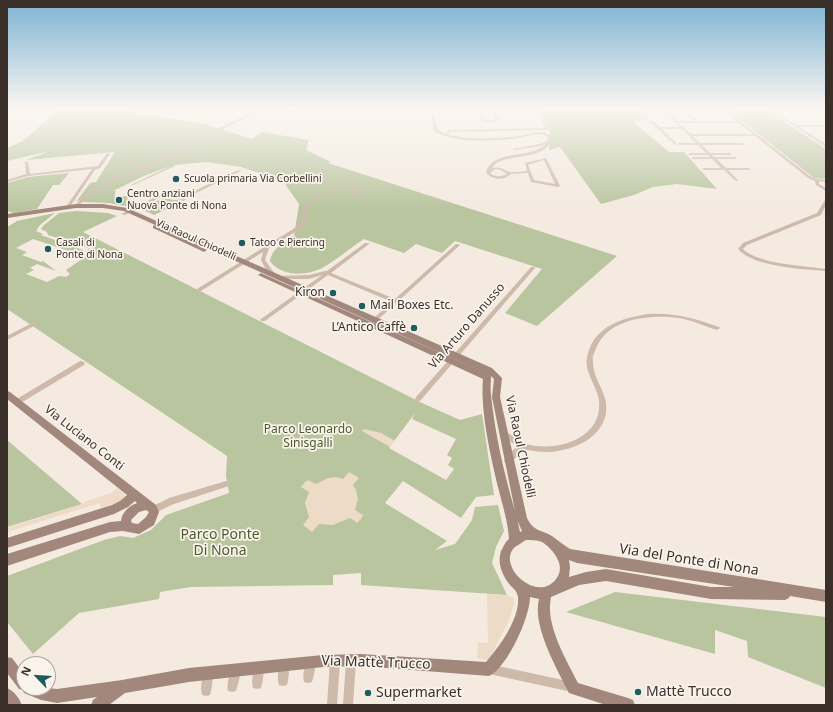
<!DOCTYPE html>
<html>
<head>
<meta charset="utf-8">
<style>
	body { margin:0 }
	#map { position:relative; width:833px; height:712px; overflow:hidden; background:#f4eae0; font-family:"Noto Sans",sans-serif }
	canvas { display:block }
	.frame { position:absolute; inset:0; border:8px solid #3b2f2a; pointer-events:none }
	.north { position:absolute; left:16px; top:656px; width:40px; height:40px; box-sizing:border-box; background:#fbf4ed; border:1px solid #aea59f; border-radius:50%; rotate:295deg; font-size:11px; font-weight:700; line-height:16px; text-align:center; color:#3b2f2a }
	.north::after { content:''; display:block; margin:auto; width:14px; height:18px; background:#1e5d5f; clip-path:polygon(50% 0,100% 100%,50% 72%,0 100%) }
</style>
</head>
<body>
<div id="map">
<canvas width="833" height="712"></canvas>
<div class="frame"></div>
<div class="north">N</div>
</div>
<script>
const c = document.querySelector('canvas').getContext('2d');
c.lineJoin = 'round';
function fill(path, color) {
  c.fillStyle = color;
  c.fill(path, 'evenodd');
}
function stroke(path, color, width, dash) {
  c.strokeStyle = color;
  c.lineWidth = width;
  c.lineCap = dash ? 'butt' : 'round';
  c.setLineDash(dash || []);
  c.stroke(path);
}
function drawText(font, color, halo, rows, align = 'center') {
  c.font = font + ' "Noto Sans",sans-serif';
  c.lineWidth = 3.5;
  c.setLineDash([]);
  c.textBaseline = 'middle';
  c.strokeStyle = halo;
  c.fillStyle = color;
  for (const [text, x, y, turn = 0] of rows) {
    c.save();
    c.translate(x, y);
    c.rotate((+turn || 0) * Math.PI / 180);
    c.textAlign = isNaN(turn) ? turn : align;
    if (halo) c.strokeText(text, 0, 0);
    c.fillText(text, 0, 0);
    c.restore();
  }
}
fill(new Path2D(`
	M59 109H129L125 111 205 124 252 139 262 132 309 140 306 150 331 162 328 163 617 256 537 326 505 313 542 269 455 241 442 253 416 244 404 253 364 239C350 248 337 260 322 268 307 276 281 277 270 261 272 248 284 242 294 236L299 204 283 181 241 167 206 162 174 165 175 166 133 185H131L171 166 144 176 113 191H116L114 197 128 196 127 198 138 203 130 207 109 203 82 202 87 197 76 202 90 183 96 182 115 152 26 160 50 151 7 161V148L23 141Z
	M538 109H642L650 120 632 121 669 152H684L717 189 677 184 653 187 634 195 601 204 560 147 549 150 550 133Z
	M727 109H765L826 149V179L814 178Z
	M69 173 59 185H53L37 209 14 213 7 211V183L28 177Z
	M163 198 174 200 187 199 154 215 142 209Z
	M76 211 108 213 117 216 83 232 422 403 460 420 482 414 494 495 476 497 461 518 403 481 385 503 447 541 435 550 455 544 472 520 475 507 498 505 504 531 496 547 492 563 507 595 361 585V573L333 575V585L191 587 160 592 159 599 79 613 33 654 7 622V576L104 540 120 536 133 538 151 530 166 515 229 493 226 476 227 456 7 309V227L17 221 55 213 40 225 36 231 43 234 41 235 83 250 81 253H75L33 239 16 248 27 252 22 255 41 262 43 261 56 271 37 264 30 268 34 270 26 274 47 282 59 276 66 277 70 274 66 270 85 257 84 256 89 248 48 235 47 232 41 229 44 225 59 213ZM415 413 412 419 456 439 447 455 452 458 448 465 454 469 446 480 389 448Z
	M7 440 82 504 7 527Z
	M615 592 826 617V688L748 657 747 641 715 630V654L566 612Z`), '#b9c59f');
fill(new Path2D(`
	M364 429 381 433 395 441 390 447 362 431Z
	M349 472 359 478 353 485 356 490 358 499 355 510 363 515 361 519 357 523 350 518 333 525 319 524 312 532 303 525 309 517 305 503 309 492 301 487 304 483 308 480 316 484 328 478 336 477 343 479Z
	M117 488 125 495 120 502 100 508V503L7 532V528L82 504 87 501 111 493Z
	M487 594 507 595 513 598 514 604 509 620 489 660 477 658 478 642 488 643Z`), '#eddbc7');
fill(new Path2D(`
	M303 109H308L300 112 262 113 249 116 179 152 102 187 90 195 77 207 74 206 88 193 100 185 177 150 247 114 262 111H292Z
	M430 109H432L438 130 446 134 448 130H449L545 128 534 109H536L548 130 450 132 449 135C471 140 496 139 518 136 526 135 533 132 540 132 545 133 548 134 552 137 551 140 550 144 548 146 536 161 501 153 492 168 502 166 503 170 510 172 515 173 522 171 527 171L525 163 546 158 560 186 558 187 531 182 528 173 511 174 505 178 498 179 491 177 486 173 487 172 486 171C488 168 489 165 492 163 506 151 529 158 546 144L541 146 515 150 513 149 540 144 547 141 548 137C538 131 528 137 518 138 494 141 454 144 434 131ZM544 160 555 184 534 180 528 165ZM495 169 501 170 507 174C501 177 495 177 490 173Z
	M477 109H479L484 120H495L491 109H493L499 120 496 122H482Z
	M662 109H665L677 121H694L682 109H685L698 121H736L722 109H725L810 176 817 179 826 180V182L819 181V184L826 188V191L816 185 815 181 808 178 755 136H693L700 143H743V145H702L710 153H730L732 154 730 155H712L714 157H736L737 158 735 159H717L726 168H749L751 169 749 170H728L738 180 736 181 724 170H703L702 169 704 168H721L712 159H692L691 158 693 157H710L708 155H689L688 154 690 153H706L698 145H678V143H696L682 129H662L676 143V145H675L658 129 649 123 648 122 650 121H655L660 127H680ZM679 123H739L753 134H691Z
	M768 109H771L796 125H826V127H799L826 144V147Z
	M107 153 110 154 100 168 95 170 69 208 66 207 92 169 28 176 7 182V180L26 174 25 161 28 162 30 174 98 166Z
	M238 170 241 171 186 198 180 199 163 196 125 215 121 214 162 194 180 197 184 196Z
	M346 184 354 185 360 189 354 196H353L351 195 356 189C340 180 317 195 307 208V221L302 228 269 248 265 260 275 274V275H271L265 268 261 260 263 252 201 291H197L196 290 197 289 298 226C306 217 300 217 303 209 307 195 334 186 346 184Z
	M825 200H826V205L821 215 747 245 743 249C758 264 805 266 826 269V271C803 269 753 267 738 249L743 243 817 213Z
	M365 243H369V244L331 273 395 299 456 244H458L460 245 372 325 370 326 367 324 392 302 328 275 265 321H261L260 320 261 319 322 275 309 279H279L277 278V276L309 275 325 271H327Z
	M531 267H535V268L420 401H416L415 399 416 397Z
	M648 314C677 313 692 318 719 327L720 328 717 330C704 326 692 320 679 318 650 314 606 318 595 351 593 355 592 358 593 363 593 377 604 389 606 403 610 435 575 451 548 452 541 452 534 451 527 450 517 449 515 466 505 463L504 461 505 459 515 448 518 447 501 435 500 433 501 431 503 430 505 431C512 435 519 442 526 444 553 452 596 441 599 409 601 395 592 384 588 371 586 364 586 358 589 350 598 325 623 318 648 314Z
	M34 322 36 323 37 324 36 325 7 340V336Z
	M80 361H82L85 363 84 365 19 404H15L14 402 15 400Z
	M226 481 229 482 230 484 229 486 171 505 154 514 151 513 150 510 151 507 169 498Z
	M311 656 314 658C317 664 314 675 312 682L308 683 304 682C302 675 305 664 308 658Z
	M335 656 338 658 340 661 337 705H327L330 661 332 658Z
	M351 656 354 658 356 661 353 705H343L346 661 348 658Z
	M284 659 287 661C290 667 289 678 287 685L283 686 279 685C277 678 278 667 281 661Z
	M259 662 262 664C265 670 263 681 261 688L257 689 253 688C251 681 253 670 256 664Z
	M489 664 572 682 576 683 577 687 576 691 572 692 489 674 486 672 484 669 486 666Z
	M236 665 239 667C242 673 238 684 236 691L232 692 228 691C226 684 230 673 233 667Z
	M208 668 211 670C214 676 212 688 210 695L206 696 202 695C200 688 202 676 205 670Z`), '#cdbaab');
fill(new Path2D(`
	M76 204H103L127 208 492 368 502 378 500 397 527 518C534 532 540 529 552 536 558 540 563 545 570 549L826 590V602L790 596 789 598 785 600 711 599 606 581 579 585 551 597C545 625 566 659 578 683L628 698 633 700 635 705H606L569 693C557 669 532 626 539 599L530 597C530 617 507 668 489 676L361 666 323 667 189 682 125 693 109 705H91L93 700 97 697 57 703 41 700 24 693 23 690 19 689 7 673V657L12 658 24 674V688H48L57 689 122 680 189 668 323 655 361 654 486 662C499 647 520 619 518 597 517 591 514 589 510 585 502 575 497 563 501 551 504 546 505 542 509 539 508 522 503 507 499 491 491 458 480 411 483 379L258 275 261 273 263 274 488 374 124 211 103 208H76L7 218V214ZM491 376 494 379 492 397 515 511C504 473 495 434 491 395 490 389 491 382 491 376ZM518 522 522 531 520 532 518 523ZM526 540C531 540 537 540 542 542 552 548 565 564 558 576 541 606 498 569 513 549 516 546 523 542 526 540ZM569 560 577 563 734 587H711L606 569 586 572 569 577 570 567Z
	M155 225 206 249 207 250 204 252 202 251 153 228V226Z
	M7 391 10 392 156 505 159 512 154 525 139 534 123 531 110 532 7 566V554L110 522 121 521C122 512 129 506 137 503L135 501 128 507 114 514 7 548V538L112 505 120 501 127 495 7 399ZM146 510 149 512 146 517 138 524 132 523 131 520 139 512Z
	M7 688C14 691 19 698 22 705H7Z`), '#a2887c');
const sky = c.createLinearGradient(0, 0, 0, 209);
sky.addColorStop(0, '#7db3d3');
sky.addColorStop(0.52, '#faf6f1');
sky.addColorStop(1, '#faf6f100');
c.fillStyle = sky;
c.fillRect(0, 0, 833, 209);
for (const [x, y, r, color] of [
	[176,179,4,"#1e5d5f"],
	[119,200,4,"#1e5d5f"],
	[242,243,4,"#1e5d5f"],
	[48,249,4,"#1e5d5f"],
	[333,293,4,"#1e5d5f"],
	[362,306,4,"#1e5d5f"],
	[414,328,4,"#1e5d5f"],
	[638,692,4,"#1e5d5f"],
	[368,693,4,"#1e5d5f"]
]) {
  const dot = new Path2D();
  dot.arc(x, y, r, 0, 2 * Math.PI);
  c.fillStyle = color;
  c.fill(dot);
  stroke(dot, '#fbf4ed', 1.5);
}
drawText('10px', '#3b2f2a', '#fbf4ed', [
	["Scuola primaria Via Corbellini",184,179],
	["Centro anziani",127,194],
	["Nuova Ponte di Nona",127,206],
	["Casali di",56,243],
	["Ponte di Nona",56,255],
	["Tatoo e Piercing",250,243]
], 'left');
drawText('10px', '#3b2f2a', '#fbf4ed', [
	["Via Raoul Chiodelli",196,240,24]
]);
drawText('12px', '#3b2f2a', '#fbf4ed', [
	["Kìron",325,293],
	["Mail Boxes Etc.",370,306,"left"],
	["L’Antico Caffè",406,328]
], 'right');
drawText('12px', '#3b2f2a', '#fbf4ed', [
	["Via Arturo Danusso",467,326,-49],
	["Via Luciano Conti",84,438,38],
	["Via Raoul Chiodelli",520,447,78]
]);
drawText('12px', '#4b5b2d', '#fbf4ed', [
	["Parco Leonardo",308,430],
	["Sinisgalli",308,444]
]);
drawText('14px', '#4b5b2d', '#fbf4ed', [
	["Parco Ponte",220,535],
	["Di Nona",220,551]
]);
drawText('14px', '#3b2f2a', '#fbf4ed', [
	["Via del Ponte di Nona",689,560,9],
	["Via Mattè Trucco",376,663,2]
]);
drawText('14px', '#3b2f2a', '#fbf4ed', [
	["Mattè Trucco",646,692],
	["Supermarket",376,693]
], 'left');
</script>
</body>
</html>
